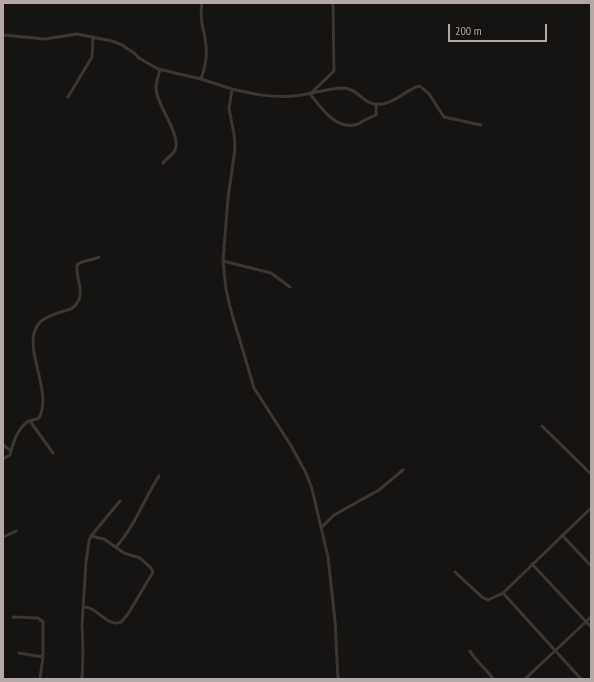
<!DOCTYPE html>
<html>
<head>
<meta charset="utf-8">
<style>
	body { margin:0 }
	#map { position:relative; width:594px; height:682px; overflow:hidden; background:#151413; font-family:"PT Sans Narrow",sans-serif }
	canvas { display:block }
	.frame { position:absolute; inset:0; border:4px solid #b5a8a5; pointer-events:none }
	.scale { position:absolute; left:448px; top:24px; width:99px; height:18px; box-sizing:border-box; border:2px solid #b5a8a5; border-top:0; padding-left:5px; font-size:12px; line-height:14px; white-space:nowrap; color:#b5a8a5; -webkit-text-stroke:3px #100f0e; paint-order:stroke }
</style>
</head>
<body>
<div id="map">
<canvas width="594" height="682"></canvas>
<div class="frame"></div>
<div class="scale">200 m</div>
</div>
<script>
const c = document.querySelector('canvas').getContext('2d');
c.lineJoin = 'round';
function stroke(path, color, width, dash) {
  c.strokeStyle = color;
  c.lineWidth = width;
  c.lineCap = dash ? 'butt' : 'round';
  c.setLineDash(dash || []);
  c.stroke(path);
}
stroke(new Path2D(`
	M3 35 45 39 77 34 112 41 122 45 134 53 139 58 158 69 201 79 232 89
	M160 69C159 75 156 81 156 87 155 105 184 136 174 152 171 156 166 159 163 163
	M201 79C206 66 208 52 205 38 202 22 200 20 202 3
	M310 94 334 71 333 3
	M310 94C320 106 335 129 354 125 358 125 361 122 365 120 368 118 372 117 376 115V105
	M68 97 92 57 93 37
	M223 261 271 273 290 287
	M30 421 53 453
	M542 426 591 474
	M3 445 11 451
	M3 459 10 455C13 443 17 430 27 422 31 420 35 420 39 418 54 390 19 344 40 322 45 317 64 311 71 309 89 296 75 281 77 265 84 259 92 261 99 257
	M321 528 334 515 379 490 403 470
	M562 535 591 566
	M3 537 16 531
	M116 547C135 526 144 499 159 476
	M532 564 591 627
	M455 572 482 597 488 600 503 593
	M83 607C97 606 107 628 121 622L128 614 153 572 151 568 140 558 124 553 104 539 91 536
	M13 617 38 618 43 622V657L40 679
	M470 651C476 662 486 668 493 679
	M19 653 43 657
	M82 679 83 651 82 625 86 562 89 541 91 536 120 501
	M338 679 335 621 328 557 312 489 306 473 290 444 254 388 230 307 226 289 223 261 228 198 235 149 234 134 229 109 232 89C253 94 272 98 293 96 310 95 327 88 344 88 360 89 363 107 382 104 397 102 406 89 420 86L429 94 444 117 481 125
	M525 679 591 617
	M581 679 503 593 591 508`), '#3a3634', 3);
</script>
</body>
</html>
